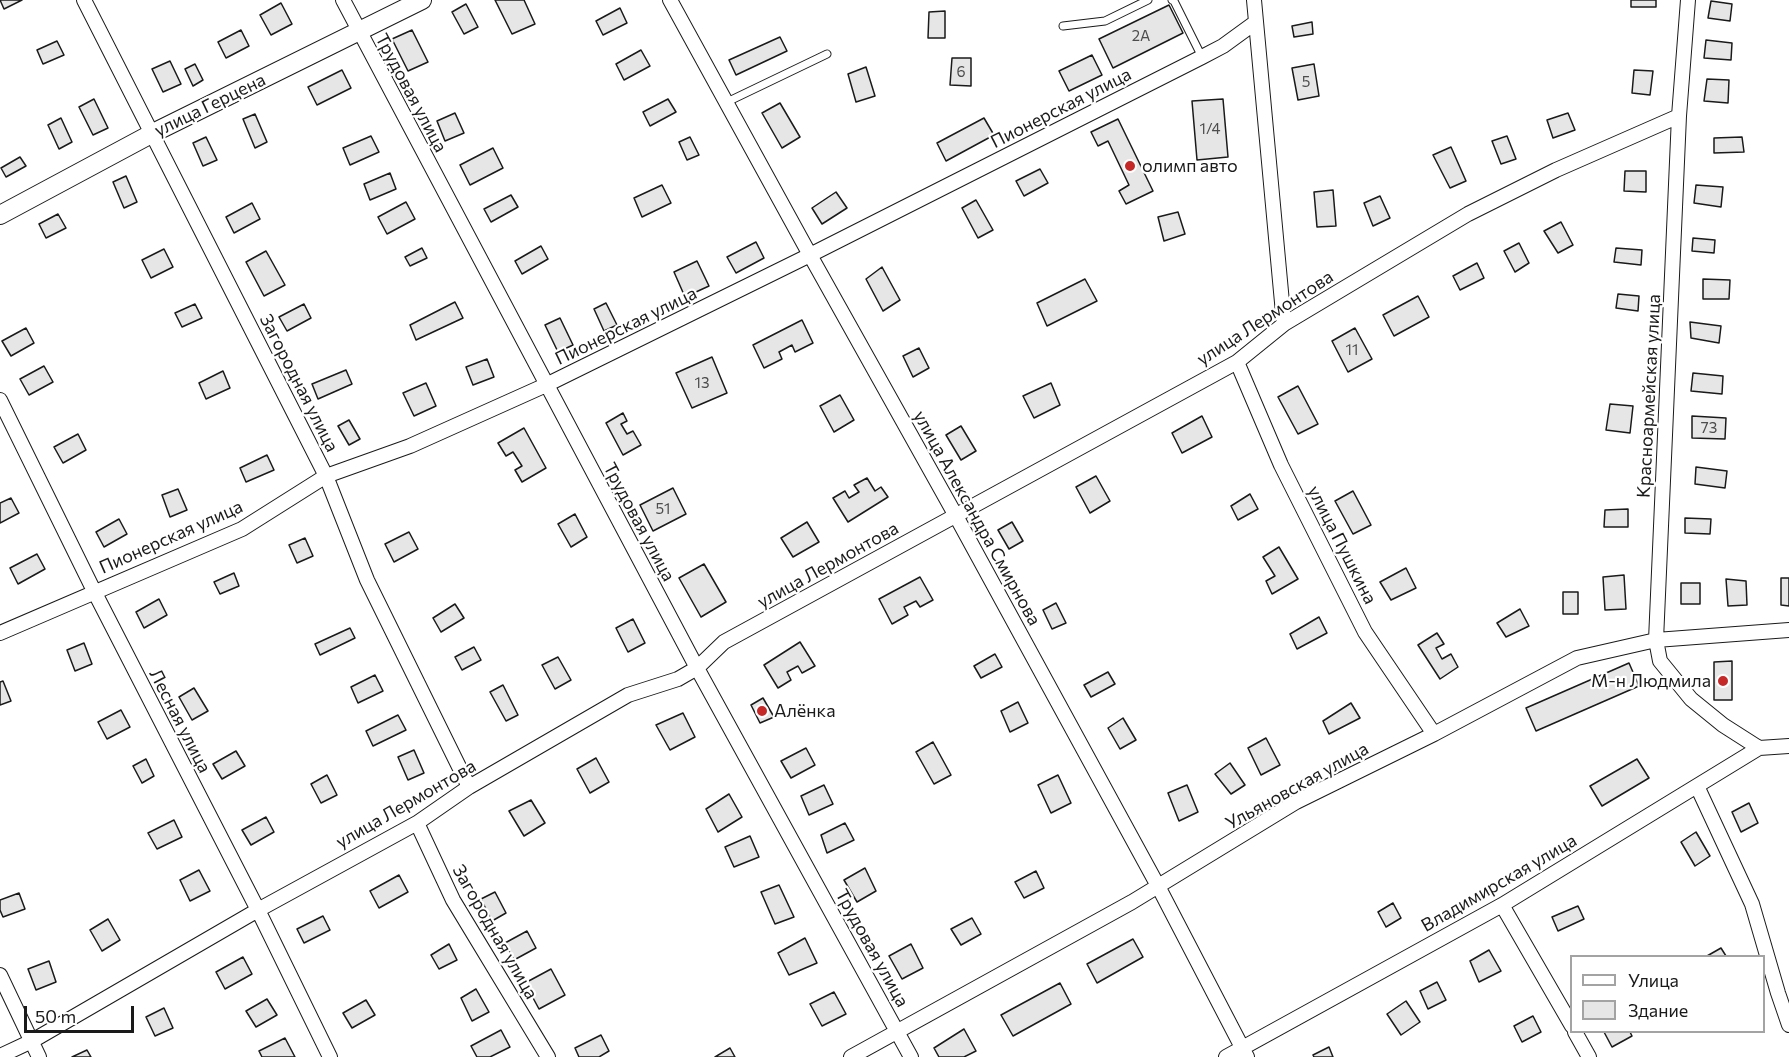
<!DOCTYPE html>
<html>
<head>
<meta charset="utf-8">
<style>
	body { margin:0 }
	#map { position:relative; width:1789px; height:1057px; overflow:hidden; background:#fff; font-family:Commissioner,sans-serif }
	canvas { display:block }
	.legend { position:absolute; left:1570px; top:955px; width:195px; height:78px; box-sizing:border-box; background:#fff; border:2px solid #a3a3a3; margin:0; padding:8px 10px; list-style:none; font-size:18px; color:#1a1a1a }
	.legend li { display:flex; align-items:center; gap:12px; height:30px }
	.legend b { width:30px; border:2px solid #a3a3a3 }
	.scale { position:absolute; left:24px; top:1006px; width:110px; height:27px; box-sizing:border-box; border:3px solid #1a1a1a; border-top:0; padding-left:8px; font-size:18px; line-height:21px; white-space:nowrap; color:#1a1a1a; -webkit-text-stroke:4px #fff; paint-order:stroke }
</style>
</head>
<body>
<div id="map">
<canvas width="1789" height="1057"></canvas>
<ul class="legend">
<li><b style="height:8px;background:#fff"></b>Улица</li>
<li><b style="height:16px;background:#e6e6e6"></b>Здание</li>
</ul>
<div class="scale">50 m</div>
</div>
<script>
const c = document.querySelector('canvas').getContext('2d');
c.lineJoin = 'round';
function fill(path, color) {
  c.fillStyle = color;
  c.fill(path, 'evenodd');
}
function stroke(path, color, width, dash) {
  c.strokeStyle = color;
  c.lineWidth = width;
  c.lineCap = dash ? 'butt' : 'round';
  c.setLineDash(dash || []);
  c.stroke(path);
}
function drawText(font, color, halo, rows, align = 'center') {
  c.font = font + ' Commissioner,sans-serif';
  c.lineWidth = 4.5;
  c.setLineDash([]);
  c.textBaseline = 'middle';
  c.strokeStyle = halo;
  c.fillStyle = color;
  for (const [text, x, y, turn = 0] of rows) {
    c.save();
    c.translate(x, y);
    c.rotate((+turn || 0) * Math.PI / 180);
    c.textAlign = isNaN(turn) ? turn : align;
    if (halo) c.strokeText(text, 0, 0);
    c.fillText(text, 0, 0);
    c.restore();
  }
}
const building = new Path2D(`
	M0 0H22L4 9Z
	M495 0H524L535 24 512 34Z
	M1631 0H1656V7H1631Z
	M1711 1 1732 4 1730 21 1708 18Z
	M281 3 292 24 271 35 260 15Z
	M466 4 478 27 464 34 452 12Z
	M1169 5 1183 33 1113 68 1099 39Z
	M620 8 627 23 603 35 596 21Z
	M945 11V38H928L929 12Z
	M1312 22 1313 34 1294 37 1292 26Z
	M241 30 249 46 226 58 218 42Z
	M412 30 428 62 408 71 392 39Z
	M780 37 787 51 736 75 729 60Z
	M1706 40 1732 43 1731 60 1704 58Z
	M57 41 64 55 43 64 37 50Z
	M641 50 650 66 624 80 616 64Z
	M1092 55 1102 75 1069 91 1059 71Z
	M952 58H971V86L950 85Z
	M170 61 181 84 163 92 152 69Z
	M195 64 203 80 193 86 185 69Z
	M1314 64 1319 96 1298 100 1292 68Z
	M866 67 875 96 856 102 848 74Z
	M342 70 351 88 317 105 308 87Z
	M1634 70 1653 71 1650 95 1632 93Z
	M1707 79 1729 80 1728 103 1704 101Z
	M94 99 108 128 93 135 79 107Z
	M668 99 676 112 650 126 643 112Z
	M1223 99 1228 157 1197 160 1192 101Z
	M780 103 800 137 782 148 762 113Z
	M455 113 464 133 445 141 437 121Z
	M1568 113 1575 130 1553 138 1547 120Z
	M255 114 267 142 255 148 243 119Z
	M61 118 72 142 59 149 48 125Z
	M984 118 994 135 946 161 937 143Z
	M1118 119 1153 191 1126 204 1119 191 1129 185 1108 141 1098 146 1091 132Z
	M371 136 379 152 350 165 343 148Z
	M1507 136 1516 159 1501 164 1492 141Z
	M206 137 217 160 203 166 193 143Z
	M690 137 699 155 687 160 679 142Z
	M1742 137 1744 152 1714 153V138Z
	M1451 147 1466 181 1450 188 1433 155Z
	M493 148 503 168 470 185 460 165Z
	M20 157 26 166 6 177 1 168Z
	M1040 169 1048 183 1024 196 1016 181Z
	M1625 171H1646V192L1624 191Z
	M390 173 396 189 370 200 364 184Z
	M126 176 137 202 124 208 113 182Z
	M662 185 671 203 642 217 634 198Z
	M1696 185 1723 187 1721 207 1694 203Z
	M1333 190 1336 226 1317 227 1314 192Z
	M836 192 847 208 822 224 812 208Z
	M511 195 518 207 491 222 484 209Z
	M1380 196 1390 218 1373 226 1364 203Z
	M976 200 993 230 978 238 962 208Z
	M406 202 415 219 387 234 378 217Z
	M252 203 260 219 234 233 226 217Z
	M1178 212 1185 234 1164 241 1158 217Z
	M58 214 66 228 46 238 39 224Z
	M1561 222 1573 245 1558 253 1544 231Z
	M1693 238 1715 240 1714 253 1692 251Z
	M756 242 764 258 736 273 727 257Z
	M1519 243 1529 263 1515 272 1504 251Z
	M541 246 548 259 522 274 515 261Z
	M422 248 427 258 410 266 405 257Z
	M1616 248 1642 250 1641 265 1614 262Z
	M164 249 173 267 151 278 142 260Z
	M266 251 285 285 264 296 246 262Z
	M697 261 709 286 685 297 674 272Z
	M1477 263 1484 278 1460 290 1453 276Z
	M882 267 900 300 883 311 866 279Z
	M1085 279 1097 301 1047 326 1037 303Z
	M1703 279 1730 280 1729 299H1703Z
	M1618 294 1639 296 1638 311 1616 308Z
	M1418 296 1429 317 1394 336 1383 315Z
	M455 302 463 318 416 340 410 325Z
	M606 303 617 325 604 331 594 309Z
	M195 304 202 318 182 327 175 313Z
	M304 304 311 318 287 331 279 317Z
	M560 318 573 345 558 352 545 325Z
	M802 320 813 343 795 352 792 345 779 352 782 359 764 368 753 345Z
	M1690 322 1721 326 1719 343 1691 338Z
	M26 328 34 343 11 356 2 341Z
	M1355 328 1372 359 1348 372 1332 341Z
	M919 348 929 368 913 377 903 356Z
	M712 357 727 393 692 408 676 373Z
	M487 359 494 377 473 385 466 367Z
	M44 366 53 382 29 395 20 379Z
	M346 370 352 384 318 399 312 384Z
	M223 371 230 388 206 399 199 383Z
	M1693 373 1723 376 1722 394 1691 391Z
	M426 383 436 406 414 416 403 393Z
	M1051 383 1060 405 1034 418 1023 396Z
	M1298 386 1318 424 1298 434 1278 397Z
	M840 395 854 420 834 432 820 406Z
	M1610 404 1633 406 1630 433 1606 430Z
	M623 413 627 421 621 424 627 434 633 431 641 445 623 455 606 423Z
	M1202 416 1212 437 1182 453 1172 433Z
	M1692 416 1726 418 1725 439 1692 438Z
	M349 420 360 439 349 445 338 426Z
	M961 426 976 451 961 460 946 435Z
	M524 428 546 468 522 482 515 470 522 466 513 452 506 456 498 443Z
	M78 434 86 450 63 463 54 447Z
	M267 455 274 470 246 482 240 468Z
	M1696 467 1727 471 1725 488 1695 484Z
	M1096 476 1110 501 1090 513 1076 487Z
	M867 478 875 491 881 487 888 497 848 522 833 498 845 491 849 498 859 492 854 485Z
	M673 488 686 514 653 531 640 505Z
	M178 489 187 510 170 517 162 495Z
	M1353 491 1371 525 1353 534 1335 501Z
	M1250 494 1258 509 1238 520 1231 506Z
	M11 498 19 513 0 523V503Z
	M1628 509V527H1604L1605 510Z
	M575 514 587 537 571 547 558 524Z
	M1685 518 1711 519 1710 534 1685 533Z
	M119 519 127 534 104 547 96 532Z
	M807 522 819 542 793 557 781 538Z
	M1012 522 1023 541 1009 549 998 530Z
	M409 532 418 549 394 562 385 544Z
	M305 538 313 556 297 563 289 545Z
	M1279 547 1298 579 1272 594 1266 581 1275 576 1263 557Z
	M37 554 45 569 18 584 10 568Z
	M704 564 726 602 701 617 679 578Z
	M1406 568 1416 588 1391 600 1380 582Z
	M234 573 239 586 220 594 214 582Z
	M1624 575 1626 609 1605 610 1603 577Z
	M920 577 933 600 920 607 916 601 904 607 908 615 892 624 879 599Z
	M1781 578H1789V606L1781 605Z
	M1726 579 1746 581 1747 605 1728 606Z
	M1681 583H1700V604H1681Z
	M1563 592H1578V614H1563Z
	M159 599 167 615 144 628 136 612Z
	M1056 603 1066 623 1052 629 1043 610Z
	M455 604 464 618 441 632 433 618Z
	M1520 609 1529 626 1506 637 1497 623Z
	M1319 617 1327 633 1297 649 1290 634Z
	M633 619 645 643 628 652 616 628Z
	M350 628 355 638 320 655 315 644Z
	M1437 633 1444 644 1436 648 1442 659 1451 654 1458 667 1440 679 1418 645Z
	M800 642 815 666 802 673 798 666 787 672 791 680 778 688 764 665Z
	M84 643 92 664 75 671 67 650Z
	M474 647 481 660 462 670 455 657Z
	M995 654 1002 667 981 678 974 666Z
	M558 657 571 680 555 689 542 665Z
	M1732 661V700H1714V662Z
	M1629 663 1639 686 1536 731 1526 708Z
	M1108 672 1115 684 1091 697 1084 685Z
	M375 675 383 691 358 703 351 687Z
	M3 681 11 701 0 705V682Z
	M503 685 518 715 506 721 490 692Z
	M194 688 208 711 192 720 179 697Z
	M763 698 774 717 760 723 751 705Z
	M1018 702 1028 723 1010 732 1001 711Z
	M1351 703 1360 718 1329 734 1323 721Z
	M121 710 130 727 107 739 98 722Z
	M683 713 695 737 670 750 656 725Z
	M398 715 406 730 373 746 366 731Z
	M1123 718 1136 740 1120 749 1108 728Z
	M1266 738 1280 765 1261 775 1248 748Z
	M933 742 951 775 934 784 916 752Z
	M806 748 815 765 791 778 781 761Z
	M414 750 424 773 408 780 398 757Z
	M236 751 245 766 222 779 213 764Z
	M596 758 609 782 590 793 577 769Z
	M146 759 154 776 142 783 133 766Z
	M1637 759 1649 778 1602 806 1590 786Z
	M1230 763 1245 785 1231 794 1215 774Z
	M327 775 337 795 321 803 311 784Z
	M1058 775 1071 803 1051 813 1038 785Z
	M824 785 833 804 809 815 801 796Z
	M1187 785 1198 812 1179 821 1168 793Z
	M729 794 742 817 718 832 706 809Z
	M531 800 545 823 524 836 509 811Z
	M1749 803 1758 823 1741 832 1732 812Z
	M266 817 274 832 251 845 242 830Z
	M174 820 182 837 157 849 148 833Z
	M845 823 854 840 827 853 821 835Z
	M1696 832 1710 856 1695 866 1681 842Z
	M750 836 759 857 734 867 725 847Z
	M865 868 876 891 857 902 844 880Z
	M199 870 210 891 190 901 180 880Z
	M1036 871 1044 888 1024 898 1015 882Z
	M399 875 408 892 379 908 370 891Z
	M779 885 794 917 775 924 761 892Z
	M495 892 506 913 492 921 481 899Z
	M19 893 25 909 3 917 0 910V900Z
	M1393 903 1401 918 1386 927 1378 912Z
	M1578 906 1584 919 1558 931 1552 917Z
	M323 916 330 930 304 943 297 929Z
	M972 918 981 934 961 945 951 929Z
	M108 919 120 940 102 951 90 930Z
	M527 931 536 948 514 960 505 943Z
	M805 938 817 963 789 975 778 953Z
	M1133 939 1143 957 1097 983 1087 964Z
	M449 944 457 960 439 969 431 955Z
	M911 944 923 968 902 979 889 956Z
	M1721 948 1726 956H1707Z
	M1489 950 1501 971 1479 982 1470 961Z
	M243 957 252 974 225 989 216 972Z
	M49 961 56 982 36 990 28 969Z
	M551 969 565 995 539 1009 525 983Z
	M1437 982 1446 1000 1428 1009 1420 991Z
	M1060 983 1071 1004 1013 1036 1001 1015Z
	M476 989 489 1012 472 1021 461 998Z
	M834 992 846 1014 822 1026 810 1004Z
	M267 999 277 1015 256 1027 246 1011Z
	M366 1000 375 1015 352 1028 343 1013Z
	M1406 1001 1420 1022 1401 1035 1387 1014Z
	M164 1008 173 1028 155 1036 146 1017Z
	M1533 1016 1541 1032 1522 1042 1514 1026Z
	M964 1029 976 1051 964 1057H939L934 1048Z
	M501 1030 510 1047 490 1057H477L471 1046Z
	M1604 1032H1630L1632 1036 1612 1047Z
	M601 1035 609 1051 599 1057H579L575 1048Z
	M285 1038 295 1057H262L259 1051Z
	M1329 1047 1333 1057H1314L1313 1055Z
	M730 1048 735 1057H715Z
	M87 1050 91 1057H72Z`);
fill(building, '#e6e6e6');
stroke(building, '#1a1a1a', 1.5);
const lane = new Path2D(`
	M1172 0 1174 1 1202 57
	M1063 26 1105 21 1148 0
	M727 102 827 54`);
const street = new Path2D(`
	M84 0 326 476 367 580 469 787
	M343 0 697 668 911 1057
	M670 0 810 255 956 516 1158 886 1247 1057
	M1254 0 1284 324
	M1688 0 1679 116 1656 640 1660 661 1691 699 1723 725 1759 748
	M1237 362 1281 465 1365 632 1434 734
	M0 400 94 591 258 910 330 1057
	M0 633 242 529 326 476 410 446 546 385 810 255 1202 57 1223 46 1256 22
	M1697 786 1752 904 1778 993 1789 1025
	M417 823 453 900 548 1057
	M1502 905 1572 1026
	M0 975 39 1057
	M1575 1032 1589 1057
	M0 1056 32 1041 258 910 417 823 469 787 628 695 678 679 697 668 724 642 1237 362 1284 324 1468 214 1556 170 1679 116
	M851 1057 1132 902 1296 802 1434 734 1577 658 1656 640 1789 630
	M1226 1057 1502 905 1759 748 1789 746`);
const secondary = new Path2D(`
	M0 215 153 133 422 0`);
stroke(lane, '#1a1a1a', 9);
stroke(street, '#1a1a1a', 16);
stroke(secondary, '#1a1a1a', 20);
stroke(lane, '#fff', 7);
stroke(street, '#fff', 14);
stroke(secondary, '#fff', 18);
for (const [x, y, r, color] of [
	[1130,166,6,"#c62828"],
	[1723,681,6,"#c62828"],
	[762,711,6,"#c62828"]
]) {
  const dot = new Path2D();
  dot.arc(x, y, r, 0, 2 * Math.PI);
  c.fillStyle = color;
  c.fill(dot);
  stroke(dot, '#fff', 2);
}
drawText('15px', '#4d4d4d', null, [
	["2А",1141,36],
	["6",961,72],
	["5",1306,82],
	["1/4",1210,129],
	["11",1352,350],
	["13",702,383],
	["73",1709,428],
	["51",663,509]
]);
drawText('18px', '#1a1a1a', '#fff', [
	["Трудовая улица",411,93,62],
	["улица Герцена",210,105,-26],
	["Пионерская улица",1061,108,-27],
	["улица Лермонтова",1265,318,-33],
	["Пионерская улица",626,326,-26],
	["Загородная улица",299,383,63],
	["Красноармейская улица",1649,396,-87],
	["улица Александра Смирнова",977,518,61],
	["Трудовая улица",639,522,62],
	["Пионерская улица",171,537,-24],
	["улица Пушкина",1342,545,63],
	["улица Лермонтова",828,565,-29],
	["Лесная улица",180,721,63],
	["Ульяновская улица",1297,786,-29],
	["улица Лермонтова",406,804,-30],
	["Владимирская улица",1499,883,-30],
	["Загородная улица",495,932,60],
	["Трудовая улица",872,948,61]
]);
drawText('18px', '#1a1a1a', '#fff', [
	["олимп авто",1142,166],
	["М-н Людмила",1711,681,"right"],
	["Алёнка",774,711]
], 'left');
</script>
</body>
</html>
